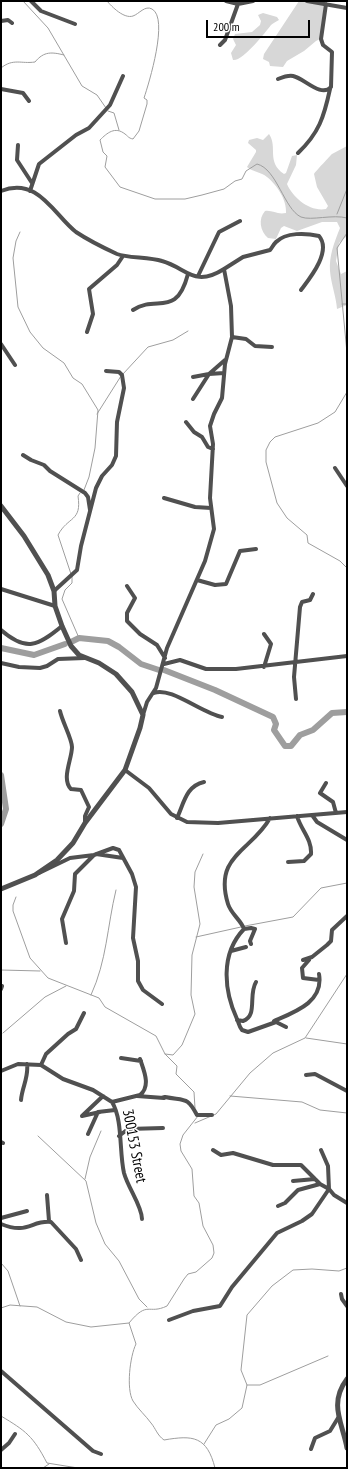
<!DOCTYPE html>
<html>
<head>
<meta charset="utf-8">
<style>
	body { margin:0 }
	#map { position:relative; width:348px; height:1469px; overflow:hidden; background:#fff; font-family:"PT Sans Narrow",sans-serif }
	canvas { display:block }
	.frame { position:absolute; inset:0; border:2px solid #000; pointer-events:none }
	.scale { position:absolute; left:206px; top:20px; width:104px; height:18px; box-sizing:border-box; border:2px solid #000; border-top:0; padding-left:5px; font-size:12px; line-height:14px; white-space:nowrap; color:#000; -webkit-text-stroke:3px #fff; paint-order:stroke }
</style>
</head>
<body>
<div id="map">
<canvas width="348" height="1469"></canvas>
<div class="frame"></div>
<div class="scale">200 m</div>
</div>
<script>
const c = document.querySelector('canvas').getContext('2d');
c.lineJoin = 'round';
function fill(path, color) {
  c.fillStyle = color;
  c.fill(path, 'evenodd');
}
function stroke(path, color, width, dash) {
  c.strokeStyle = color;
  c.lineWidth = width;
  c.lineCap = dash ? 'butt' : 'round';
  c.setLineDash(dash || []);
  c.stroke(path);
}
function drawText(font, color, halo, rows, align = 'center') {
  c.font = font + ' "PT Sans Narrow",sans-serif';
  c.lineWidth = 3;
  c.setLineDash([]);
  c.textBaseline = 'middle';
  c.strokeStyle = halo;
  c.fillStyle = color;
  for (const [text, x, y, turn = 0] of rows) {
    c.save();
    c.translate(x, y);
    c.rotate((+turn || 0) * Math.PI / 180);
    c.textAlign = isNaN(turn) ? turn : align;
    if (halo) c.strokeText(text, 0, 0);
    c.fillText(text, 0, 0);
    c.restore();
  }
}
fill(new Path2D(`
	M299 1 324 5 320 39 316 41 304 51 287 61 283 67 270 66 269 62 263 59 264 54Z
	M263 13 277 17 279 20C276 22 273 23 271 25 265 33 242 62 233 60L231 53 236 45 233 39 235 34 252 32 260 25 261 21 258 15Z
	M269 134C278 147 266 162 284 174L286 173 292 156 297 155 296 165 287 184C293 198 310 212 326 209L328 206 317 187 314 174C315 172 331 155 332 154 337 151 342 149 347 146V236L339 243 336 261 341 274 347 271V259V305L337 309C336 296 331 284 330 271 329 256 334 243 340 228L337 222H322L297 231 284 226 281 228 276 239 268 238C260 231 258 219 265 211 273 210 277 215 286 213 287 200 277 185 267 177 261 172 253 172 247 167L256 152V150L248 143 249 140 257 138 263 140Z`), '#d7d7d7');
stroke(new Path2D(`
	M23 1 48 28 82 86 97 95 106 108
	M107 1C112 7 124 19 133 16 139 14 145 5 152 9 169 18 149 83 144 98L147 100V104L139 131 133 139C128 138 128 136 125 134 115 126 107 133 100 140L103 152 107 156 105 167 120 187 155 199H185L202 195 224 189 235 181 242 179 246 171 257 164C277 169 284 209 301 217 311 221 333 214 347 218
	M1 68C13 58 21 64 35 62 44 51 52 52 64 55
	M108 111 114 113 119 130
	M337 214 347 189
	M20 232 16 241 13 258 18 307 30 332 43 348 64 363 73 378 82 384 98 410 95 448 89 477 84 490
	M347 233 337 248 347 353
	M342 304H347
	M123 374 148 347 173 340 188 331
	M347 392 335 412 318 423 275 437 270 442 266 450V462L277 503 287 518 307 535 308 543 340 561 347 568
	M97 414 121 376
	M71 574 58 535C68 516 82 522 78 496L80 493
	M72 576V583L65 590 62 599 79 638
	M16 897 13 905V911L30 958 48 978 99 998 105 1007 156 1036 165 1054 177 1066 176 1074 194 1092 195 1108
	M245 926 293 917 321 888 347 883
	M196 937 241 927
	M1 970 40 971
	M91 995C107 960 107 927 116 890
	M3 1033 45 997 66 986
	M306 1038 347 1044
	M165 1054 173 1055 182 1045 195 1014 191 995 192 955 200 924 194 887 195 872 203 854
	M230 1096 302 1102 320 1110 347 1113
	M198 1116 183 1135 180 1144 181 1151 192 1169 194 1196 199 1203 203 1226 213 1245 214 1253 212 1258 196 1272 188 1274 184 1279 167 1306C148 1315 148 1300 129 1323L136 1344C130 1356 126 1389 133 1401 138 1409 146 1416 151 1423 156 1429 157 1435 164 1440 193 1435 207 1436 215 1468
	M195 1123 216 1114 250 1073 273 1053 305 1038 347 974
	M38 1136 86 1181 96 1223 105 1244 119 1261 139 1299 147 1307
	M85 1179 90 1157 101 1131
	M1 1263 8 1271 20 1306
	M1 1308 10 1305 37 1307 66 1322 91 1327 129 1323
	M247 1385H260L328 1356
	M1 1416C26 1431 33 1436 47 1463L78 1468
	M204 1444 216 1425 229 1419 242 1408 247 1385 241 1370 247 1315 272 1286 293 1270 312 1269 339 1271 347 1268
	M43 1468 49 1464`), '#9e9e9e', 1);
stroke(new Path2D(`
	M71 642 79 638 108 641 119 647 141 664 159 670
	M1 648 34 655 65 644
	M164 670 215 690 273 717 276 724 274 730 285 746H291L300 735 313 730 332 713 347 712
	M1 775 6 809 1 824`), '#9e9e9e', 6);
stroke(new Path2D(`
	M31 1 41 11 75 24
	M226 1 238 4 253 1
	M307 1 347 8
	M1 21 8 20 12 23
	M220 45 225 40 238 4
	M278 79C283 77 288 75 293 76 304 78 321 98 331 87L332 52 323 45 321 39 326 4
	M1 89 23 93 29 101
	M18 145 17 160 32 183
	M298 153C319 133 324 117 330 89
	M1 191C38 176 54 215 76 232 88 240 104 248 117 254 127 258 149 257 162 261 187 268 194 288 224 269L231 306 232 337 225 364 222 398 214 414 210 426 213 444 210 498 214 529 205 561 167 648 156 688 147 702 143 715
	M30 191 39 164 76 135 89 128 110 105 123 76
	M224 269 243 257 270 250C272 248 273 245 276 242 286 232 306 233 319 236 332 251 310 278 301 290
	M198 276 219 232 240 221
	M133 310C157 294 176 319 188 274
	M87 332 93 314 89 289 117 265 123 256
	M232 337 246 339 255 346 272 347
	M1 344 15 365
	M193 377 209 374 224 373
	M193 399 209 374 225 360
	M186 422 194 432 202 437 208 447 213 449
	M23 455 31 460 44 465 50 471 85 493 88 497 90 510
	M335 468 347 486
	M164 498 195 507 211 508
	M197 580 215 585 226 584 240 551 256 549
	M127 586 135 598 127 613V621L140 634 157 645 165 658
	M1 589 55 606
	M54 591 77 570 81 546 96 488 102 476 112 465 116 456 117 422 124 388 122 375 119 372 106 371
	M1 630C26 652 38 646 62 626
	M264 634 271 644 264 667
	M1 663 19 667 40 668 47 666 58 659 85 658
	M164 664 180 660 206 669H236L347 656
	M154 693C170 686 203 714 222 717
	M296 699 294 677 300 607 302 602 310 600 313 594
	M60 711C62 721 72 739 72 747 72 759 61 779 71 789L81 790 89 807 85 816V823
	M125 770 149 788 171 814 187 822 218 823 347 812
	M326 783 320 793 333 802 336 813
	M312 815 317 822 347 840
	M177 818C184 803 186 786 204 782
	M270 818C252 851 213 855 228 904 231 914 241 920 244 929 220 954 224 991 237 1019 239 1023 239 1027 242 1030L248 1032 276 1022 286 1027
	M96 854 123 858
	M288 862 304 861 311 854C312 839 301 830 297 816
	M39 873 70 858 94 855 113 848 119 850 132 874 136 887 133 938 138 961V981L143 990 162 1004
	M244 929 251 928 255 929 250 941 251 944
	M66 943 62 919 74 891 75 874 94 855
	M231 951 246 947
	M303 960 312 957 327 945 331 941 332 930 347 916
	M309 960 302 968 303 978 319 980
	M1 989 2 986
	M237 1020 243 1021C258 1016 248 995 256 982
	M274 1021C295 1012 324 1002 319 974
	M121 1058 141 1061
	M41 1065 46 1054 68 1034 76 1029 84 1013
	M1 1071 18 1064 41 1065 63 1079 93 1090 112 1102C123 1120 119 1152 124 1173 128 1188 142 1206 142 1219
	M306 1075 315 1074 347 1091
	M137 1096 164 1098
	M162 1098 165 1097C185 1101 187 1096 197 1115H212
	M21 1100C22 1087 29 1077 27 1064
	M112 1102 140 1095C151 1086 144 1071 140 1059
	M100 1112 82 1116 103 1096
	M88 1134 98 1112 115 1110
	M119 1136 128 1129 163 1128
	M1 1142 3 1143
	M213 1150 221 1155 233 1153 273 1165H301L320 1184 329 1189
	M321 1150 328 1166 329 1189
	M293 1181 315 1179
	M47 1195 49 1221
	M278 1206 285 1203 298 1190 320 1184
	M1 1218 27 1211
	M1 1224C28 1235 31 1220 51 1222L76 1249 81 1260
	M341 1294 342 1299 347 1306
	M169 1320 193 1311 220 1306 232 1287 277 1233 302 1221 312 1214 329 1189 334 1195 347 1203
	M1 1371 93 1451 101 1454
	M311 1449 315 1438 330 1431 338 1418
	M1 1450 9 1443 15 1434`), '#505050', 4);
stroke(new Path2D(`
	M1 506 24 536 48 575 54 591 55 606 62 626 71 646 79 655 99 663 116 674 132 692 143 715 140 728 125 770 85 823 73 843 57 860 35 875 1 889
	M347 1379C328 1404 343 1424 347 1448`), '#505050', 5);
drawText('15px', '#000', '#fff', [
	["300153 Street",134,1146,79]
]);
</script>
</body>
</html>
